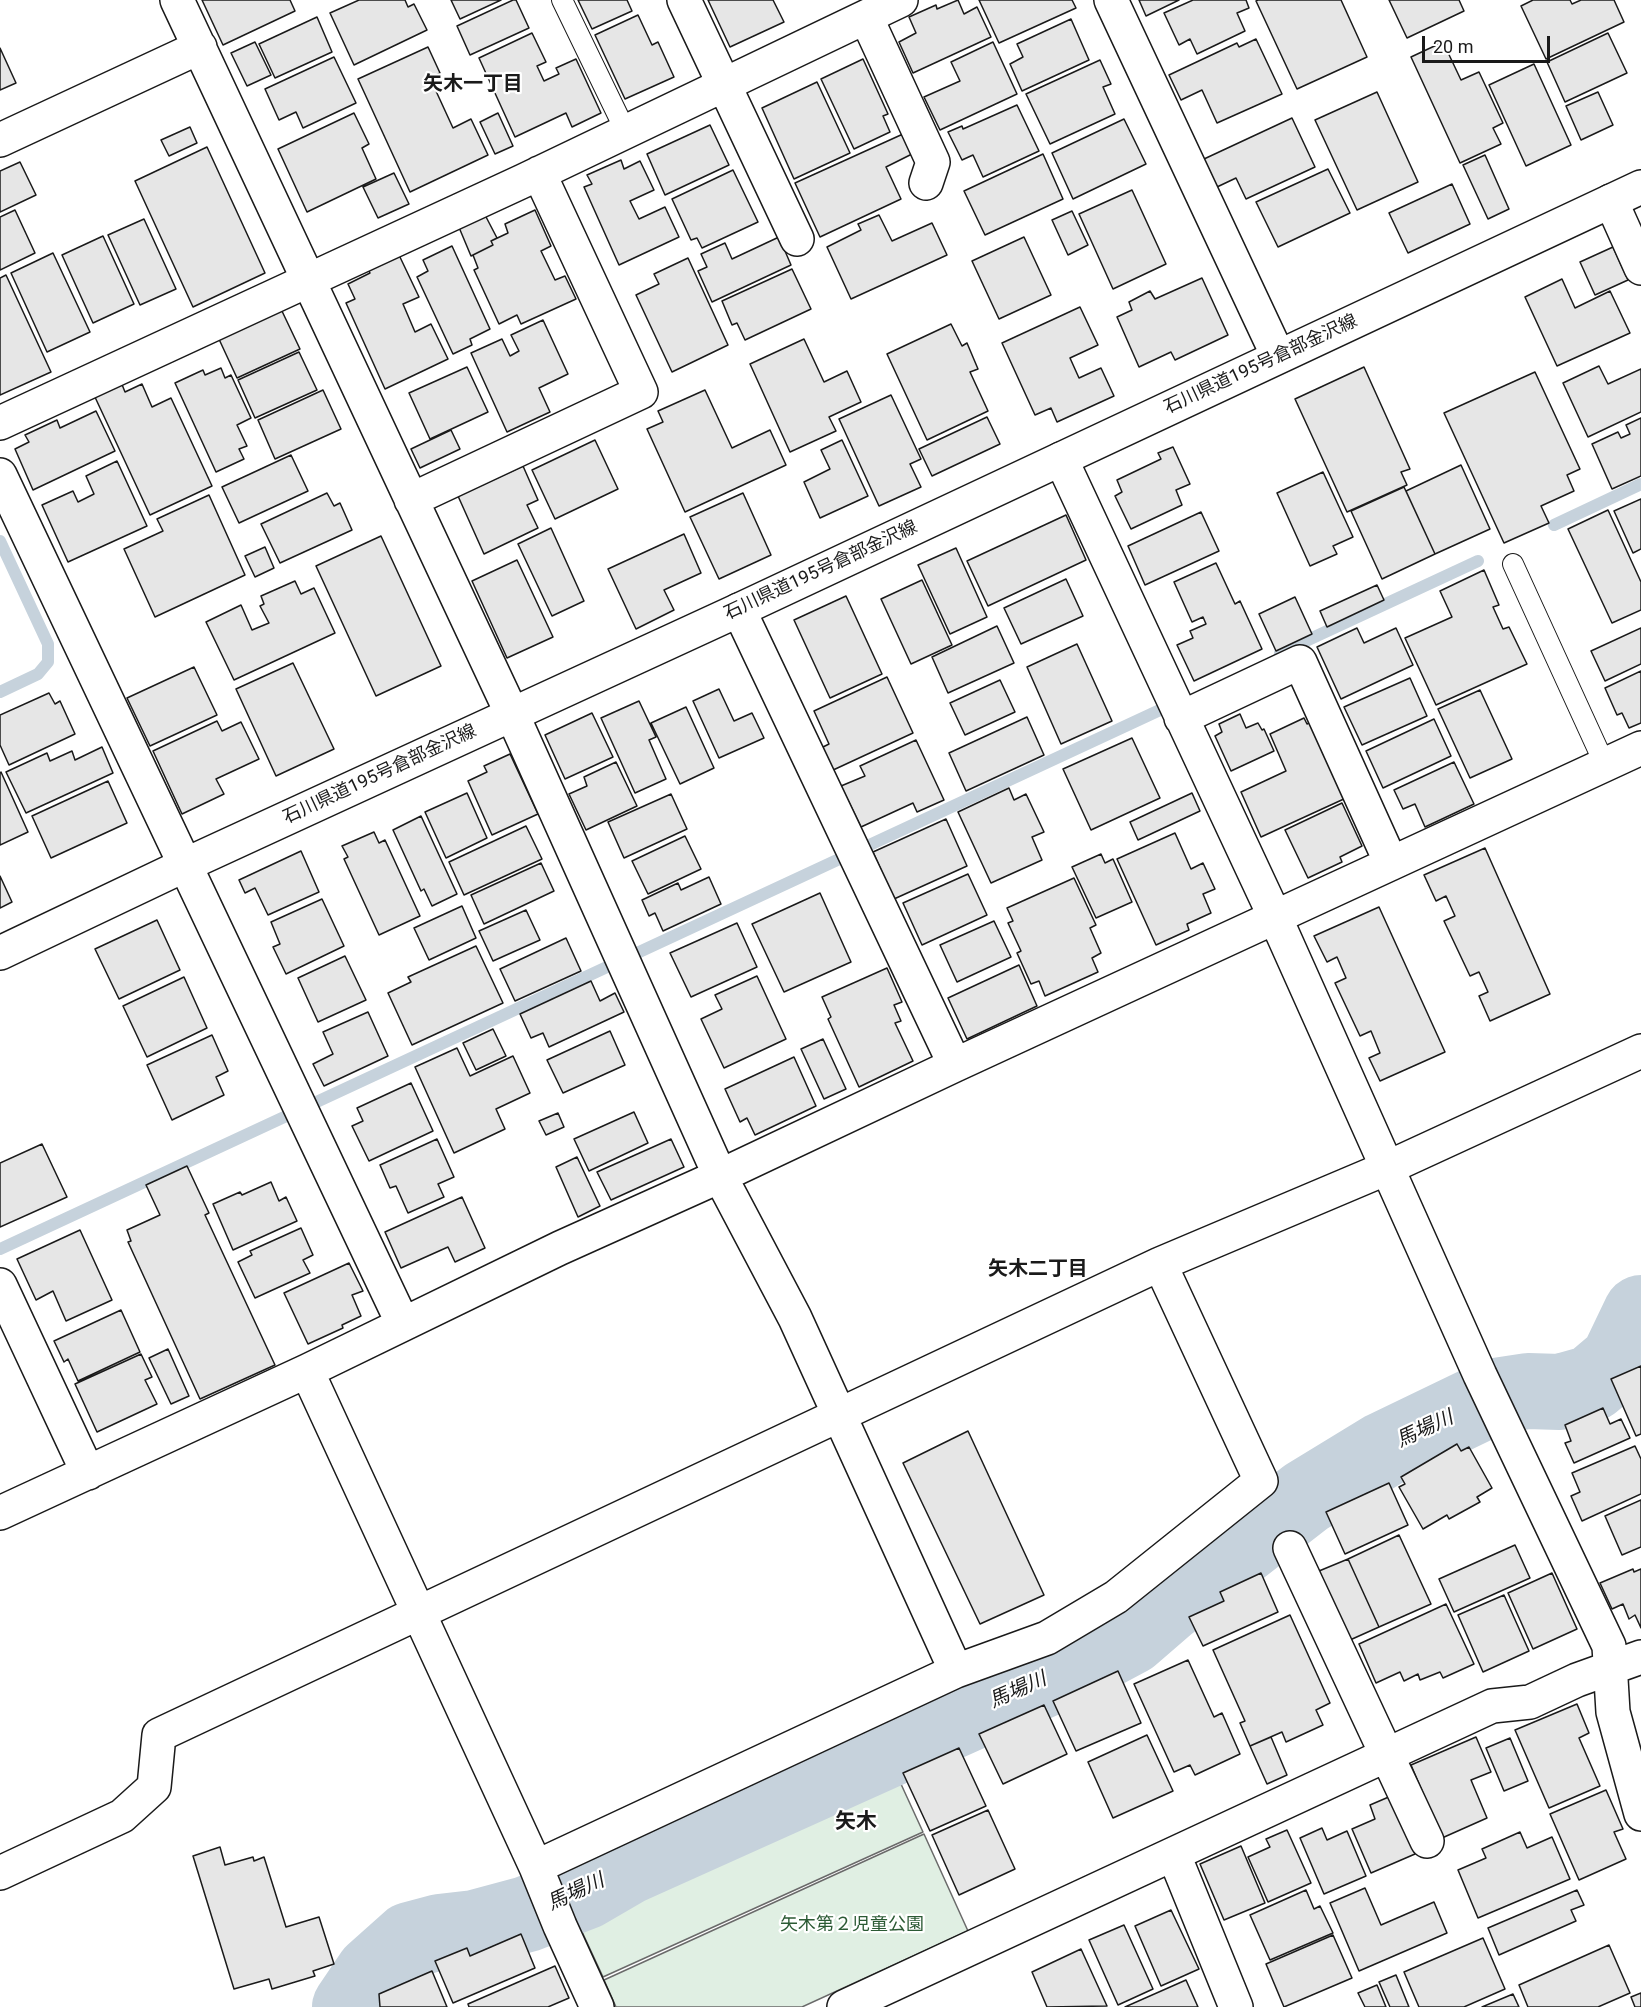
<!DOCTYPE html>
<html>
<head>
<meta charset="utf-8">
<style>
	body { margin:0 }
	#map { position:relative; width:1641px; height:2007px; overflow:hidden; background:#fff; font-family:Roboto,sans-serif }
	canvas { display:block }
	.scale { position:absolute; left:1422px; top:36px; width:128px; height:27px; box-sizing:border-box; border:3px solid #1a1a1a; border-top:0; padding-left:8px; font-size:18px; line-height:21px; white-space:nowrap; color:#1a1a1a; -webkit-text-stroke:4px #fff; paint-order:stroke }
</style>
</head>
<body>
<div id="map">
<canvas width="1641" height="2007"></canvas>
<div class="scale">20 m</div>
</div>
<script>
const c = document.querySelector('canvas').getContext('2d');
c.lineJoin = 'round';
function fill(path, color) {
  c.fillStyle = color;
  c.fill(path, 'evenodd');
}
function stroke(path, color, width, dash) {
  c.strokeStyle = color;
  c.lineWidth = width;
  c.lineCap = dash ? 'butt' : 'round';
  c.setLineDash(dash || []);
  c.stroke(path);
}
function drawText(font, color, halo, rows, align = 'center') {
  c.font = font + ' Roboto,"Noto Sans JP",sans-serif';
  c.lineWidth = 4.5;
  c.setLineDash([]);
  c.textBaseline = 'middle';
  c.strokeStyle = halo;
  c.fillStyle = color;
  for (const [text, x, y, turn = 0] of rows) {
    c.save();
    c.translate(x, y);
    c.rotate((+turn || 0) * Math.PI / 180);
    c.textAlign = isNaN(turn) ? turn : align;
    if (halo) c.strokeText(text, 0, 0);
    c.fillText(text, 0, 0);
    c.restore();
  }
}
const green = new Path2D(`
	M895 1771 923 1832 603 1977 577 1921 613 1904 649 1883Z
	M924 1834 968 1931 802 2007H616L604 1980Z`);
fill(green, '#e0efe3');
stroke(green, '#6a6a6a', 1.5);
stroke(new Path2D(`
	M1554 525 1641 484
	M0 541 48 644V662L38 674 0 692
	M1280 653 1478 561
	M0 1249 1175 703`), '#c6d2dc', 12);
stroke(new Path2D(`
	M350 2007 373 1973 410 1940 440 1932 475 1928 527 1914 586 1891 629 1866 1085 1661 1130 1637 1167 1605 1306 1497 1383 1450 1495 1396 1528 1391 1560 1392 1592 1383 1618 1361 1641 1313`), '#c6d2dc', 76);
const building = new Path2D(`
	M202 0H290L295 11 223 45Z
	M359 0H405L408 7 414 4 427 30 354 65 330 13Z
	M451 0H501L460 19Z
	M513 0H516L529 28 470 55 457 26Z
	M578 0H627L632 11 592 29Z
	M708 0H773L784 22 730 47Z
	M958 0 964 14 977 7 991 37 913 73 899 42 916 33 909 17 936 5 937 9Z
	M979 0H1072L1076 8 999 43Z
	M1139 0H1179L1146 16Z
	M1193 0H1246L1249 8 1237 13 1245 31 1197 54 1190 39 1179 45 1164 13Z
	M1258 0H1341L1367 57 1297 89 1256 1Z
	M1389 0H1459L1464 11 1407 38Z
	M1533 0H1570L1572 4 1581 0H1614L1624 22 1546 59 1521 6Z
	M638 15 652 45 658 42 674 77 625 99 595 35Z
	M317 17 332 52 275 78 259 44Z
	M1071 19 1089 60 1022 91 1010 64 1023 57 1017 44Z
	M532 33 546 62 537 66 544 81 559 74 556 68 576 59 601 113 572 127 566 113 515 137 479 58Z
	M1608 33 1627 73 1565 102 1547 62Z
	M1256 39 1282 94 1217 123 1202 90 1181 100 1169 75 1237 43 1239 47Z
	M255 42 271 75 247 86 231 53Z
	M993 42 1017 94 940 130 924 97 960 81 951 62Z
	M1443 42 1461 80 1479 72 1503 123 1493 128 1501 144 1460 163 1411 57Z
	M428 47 440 73 430 78 453 128 471 119 488 155 410 192 358 79Z
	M0 48 16 83 0 90Z
	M334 57 356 103 303 128 296 112 279 120 265 89Z
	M863 59 888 114 883 116 890 132 854 149 821 79Z
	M1100 60 1111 84 1103 87 1115 114 1050 144 1026 94Z
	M1534 64 1571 145 1526 166 1489 85Z
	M817 82 850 153 794 179 762 108Z
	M1377 92 1418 182 1357 210 1315 120Z
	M1598 92 1613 125 1581 140 1566 106Z
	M1017 105 1039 151 983 177 973 155 962 160 948 132 962 126 963 129Z
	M354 113 369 144 362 148 376 179 307 212 278 149Z
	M498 113 513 146 495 154 480 122Z
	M1292 118 1315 167 1246 199 1236 178 1217 187 1204 159Z
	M1124 119 1146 164 1073 199 1052 153Z
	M710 125 729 165 665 195 647 154Z
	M190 127 197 143 169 156 161 140Z
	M903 134 912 154 886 167 901 199 820 237 795 183Z
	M207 147 265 273 193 307 135 181Z
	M1043 154 1063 199 985 235 964 191Z
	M1485 155 1509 209 1488 219 1463 165Z
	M621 160 624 169 640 161 654 190 630 201 639 219 665 207 679 237 619 265 584 187 592 184 587 175Z
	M20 162 36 195 0 212V171Z
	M1328 169 1350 213 1278 247 1256 202Z
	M733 170 758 222 702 248 697 238 691 240 672 199Z
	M394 173 409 204 378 218 363 187Z
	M1452 184 1470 224 1408 253 1389 213Z
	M1132 190 1166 264 1113 289 1079 214Z
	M15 210 35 253 0 270V217Z
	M535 210 551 246 541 251 555 280 565 276 576 299 521 324 517 315 499 324 474 270 478 268 473 255 493 245 491 241 508 233 505 224Z
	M1072 211 1088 245 1068 255 1052 220Z
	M484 213 497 238 491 241 493 245 471 256 458 225Z
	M879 215 892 241 932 223 947 255 851 299 827 247 861 230 858 224Z
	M144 219 176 289 140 305 108 235Z
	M103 236 134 304 93 323 62 255Z
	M779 237 791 265 712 302 698 271 707 267 701 254 725 243 732 259Z
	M1024 237 1051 295 999 319 972 261Z
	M452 246 490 329 470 339 472 345 453 354 417 277 428 271 423 260Z
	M1613 247 1628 280 1595 295 1580 262Z
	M53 253 90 332 47 352 11 273Z
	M399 255 419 297 403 304 415 332 431 324 448 359 385 389 346 303 355 299 348 284 370 273 368 269Z
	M688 258 728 345 672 372 636 295 659 284 654 274Z
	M792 269 811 309 745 340 737 323 732 325 722 301Z
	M6 275 51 372 0 395V278Z
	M1202 278 1228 335 1175 360 1171 352 1139 367 1117 317 1132 310 1129 302 1150 291 1155 299Z
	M1562 279 1575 308 1610 291 1630 333 1557 366 1525 297Z
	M1080 307 1098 345 1070 358 1079 378 1101 368 1114 396 1057 422 1051 408 1035 415 1002 343Z
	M281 309 300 349 237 378 218 337Z
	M543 320 568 374 539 388 550 412 507 432 471 353 502 339 510 356 519 351 511 335Z
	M951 324 962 346 967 343 978 369 970 372 988 411 927 440 887 354Z
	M804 339 824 382 847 371 861 402 829 417 836 431 790 452 750 364Z
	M299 352 317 390 255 418 238 380Z
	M1599 366 1608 384 1641 369V412L1588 437 1563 383Z
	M467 367 488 412 430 439 409 393Z
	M1364 367 1410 469 1401 472 1407 485 1347 512 1295 399Z
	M221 368 225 378 231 375 251 418 237 425 247 446 239 449 244 459 216 472 175 383 203 370 205 375Z
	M1535 372 1580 469 1567 475 1574 491 1541 506 1549 523 1504 543 1444 413Z
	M121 382 125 392 142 384 152 407 171 398 212 486 150 515 94 395Z
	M323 390 341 429 275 459 258 420Z
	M705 390 732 448 770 430 786 465 685 512 647 429 663 422 658 411Z
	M891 395 921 459 910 464 921 487 879 506 839 419Z
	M96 411 115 451 33 490 15 449 29 442 25 435 57 420 60 428Z
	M987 417 1000 444 932 476 919 449Z
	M1641 418V476L1612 489 1592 444 1618 432 1621 438 1630 434 1626 425Z
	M451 430 460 449 420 468 411 449Z
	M595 440 618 489 555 519 532 470Z
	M842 440 868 496 820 518 804 482 830 469 821 450Z
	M1173 447 1190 484 1176 490 1182 505 1131 529 1115 496 1122 492 1117 480 1161 459 1158 453Z
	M291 455 308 491 239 523 222 487Z
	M117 461 147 526 68 562 42 505 73 491 78 502 94 494 86 476Z
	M1461 465 1490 529 1435 554 1406 491Z
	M523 466 538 500 527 505 538 528 484 554 458 496Z
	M1323 472 1353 537 1333 546 1337 554 1310 566 1277 493Z
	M1404 487 1435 554 1382 579 1351 511Z
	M327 493 334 506 340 503 352 530 280 563 261 524Z
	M743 493 771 555 719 579 690 517Z
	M209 495 245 575 155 617 124 549 163 531 157 519Z
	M1641 499V549L1633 553 1614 511Z
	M1608 510 1641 582V610L1612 623 1568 529Z
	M1201 512 1219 551 1145 585 1128 546Z
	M1066 515 1086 560 988 606 967 561Z
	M551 528 584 601 552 616 518 544Z
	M684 534 701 573 664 590 674 610 636 629 608 569Z
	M381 536 441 666 376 696 316 566Z
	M265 547 274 568 255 577 245 556Z
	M956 548 987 617 950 634 918 565Z
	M517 560 553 637 507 658 472 581Z
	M1216 563 1235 604 1240 601 1262 649 1194 681 1177 645 1193 638 1190 631 1206 624 1203 617 1192 622 1174 582Z
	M1484 570 1499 605 1493 607 1503 629 1509 627 1527 664 1436 705 1405 638 1452 617 1440 591Z
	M1066 579 1083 616 1021 644 1004 608Z
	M922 580 952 645 911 664 881 599Z
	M295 581 301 594 314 588 335 633 234 680 206 622 241 605 252 630 269 623 260 606 264 604 261 596Z
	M1377 585 1384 600 1327 627 1320 611Z
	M846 596 882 674 830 698 794 620Z
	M1295 597 1312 634 1276 651 1259 614Z
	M997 626 1014 663 948 693 932 657Z
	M1357 628 1364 643 1396 628 1413 665 1341 699 1317 647Z
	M1641 628V664L1605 681 1591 651Z
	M1077 644 1112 721 1061 744 1027 667Z
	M293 663 334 749 276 776 236 689Z
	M194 667 217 715 150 746 127 698Z
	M1641 671V723L1629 728 1622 713 1617 715 1605 688Z
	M887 677 913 733 831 771 821 748 829 744 814 711Z
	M1410 678 1427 716 1362 745 1344 707Z
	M1000 680 1015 712 965 735 950 703Z
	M719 689 734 721 752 713 764 738 719 758 693 701Z
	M1480 690 1512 759 1470 778 1438 709Z
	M49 693 55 704 60 701 75 734 9 765 0 745V715Z
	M639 701 656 737 649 740 666 779 635 793 601 718Z
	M686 707 714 768 680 784 651 723Z
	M592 713 613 757 565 779 545 735Z
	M1240 714 1246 728 1258 723 1262 730 1264 729 1274 751 1231 771 1215 736 1222 732 1219 724Z
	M1027 717 1044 755 966 791 949 753Z
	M1304 718 1307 724 1311 722 1346 798 1261 837 1241 792 1286 771 1270 734Z
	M1434 719 1451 756 1383 788 1366 751Z
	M217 721 222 731 241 722 259 759 216 779 224 794 182 814 153 751Z
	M1132 738 1160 798 1091 830 1063 769Z
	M916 740 944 800 917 812 913 803 861 827 841 786 865 776 860 766Z
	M102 747 113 773 26 813 6 772 47 753 50 761 72 751 75 760Z
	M510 754 538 814 492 835 468 781 487 772 484 766Z
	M616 762 637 806 586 830 569 794 587 786 584 777Z
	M1454 762 1474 804 1425 827 1415 804 1403 809 1394 790Z
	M1 772 28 832 0 845V773Z
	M108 781 127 823 51 858 32 816Z
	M1009 788 1014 800 1026 794 1044 832 1032 837 1042 860 991 883 958 812Z
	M467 793 487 838 446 858 425 812Z
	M1192 793 1200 811 1138 840 1130 822Z
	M671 794 687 829 624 858 608 822Z
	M1342 803 1362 846 1340 857 1342 862 1308 878 1285 830Z
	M421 816 457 894 432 906 424 889 421 891 393 830Z
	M946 819 967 866 894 899 873 852Z
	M526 826 542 859 464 895 449 862Z
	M374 832 379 843 385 840 420 916 379 935 344 859 348 857 342 846Z
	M1175 833 1191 869 1203 863 1215 889 1203 894 1211 913 1187 924 1189 930 1156 945 1117 859Z
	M685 836 701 869 648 894 632 861Z
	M1485 848 1550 994 1490 1021 1479 996 1488 992 1479 972 1470 976 1444 921 1455 916 1446 896 1436 901 1424 875Z
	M301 851 319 892 268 915 255 888 245 893 239 880Z
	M1101 854 1105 863 1113 859 1132 902 1096 918 1072 867Z
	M541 863 554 891 484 924 471 895Z
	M968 874 987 915 922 945 903 903Z
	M0 876 12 902 0 908Z
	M709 877 721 904 663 931 655 913 649 916 642 900 678 883 681 890Z
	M1074 878 1096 925 1090 928 1101 953 1092 958 1098 972 1045 996 1039 981 1031 984 1017 953 1021 951 1008 923 1013 921 1007 908Z
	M820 893 851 962 784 992 752 924Z
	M322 899 344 946 286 974 273 947 280 944 271 922Z
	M462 906 476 938 429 960 414 928Z
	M1379 907 1445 1052 1380 1081 1369 1058 1380 1053 1371 1031 1360 1036 1335 983 1346 978 1337 957 1327 962 1314 936Z
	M526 910 540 940 493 961 479 931Z
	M157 920 180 970 119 999 95 949Z
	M994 921 1011 957 957 982 940 945Z
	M737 923 757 967 691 997 670 953Z
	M566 938 581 971 515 1001 500 969Z
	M476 946 503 1003 412 1045 388 993 411 982 408 977Z
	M345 956 366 1000 318 1022 298 978Z
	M1019 965 1037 1006 967 1039 948 998Z
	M887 968 902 1002 894 1005 901 1021 895 1023 913 1061 859 1087 828 1019 831 1017 822 997Z
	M757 976 786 1039 724 1068 701 1019 722 1009 715 995Z
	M184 977 207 1028 147 1057 123 1006Z
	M591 981 600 1001 615 993 624 1012 549 1047 543 1033 531 1038 520 1014Z
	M368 1012 388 1056 324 1086 313 1064 333 1054 323 1032Z
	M493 1029 506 1056 476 1070 463 1043Z
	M610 1031 625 1065 563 1093 547 1060Z
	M212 1035 228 1071 216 1077 224 1095 172 1120 147 1065Z
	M823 1039 846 1089 824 1099 801 1049Z
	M457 1048 470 1076 513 1056 530 1093 496 1109 505 1129 454 1153 415 1067Z
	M794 1057 816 1106 755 1135 747 1118 740 1122 725 1089Z
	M411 1083 433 1131 369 1161 352 1126 363 1121 357 1108Z
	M634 1112 648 1143 589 1171 574 1139Z
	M558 1113 564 1127 546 1135 539 1121Z
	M437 1139 454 1177 438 1184 444 1197 408 1213 396 1186 390 1188 380 1165Z
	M671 1139 684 1167 611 1200 597 1172Z
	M42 1144 67 1197 0 1227V1163Z
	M577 1157 600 1206 578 1217 556 1167Z
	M187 1166 209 1213 205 1215 275 1365 200 1399 128 1242 131 1241 127 1230 160 1215 146 1185Z
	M271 1182 279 1201 286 1197 297 1221 233 1250 213 1204 240 1192 242 1195Z
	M462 1197 485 1248 455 1262 448 1247 401 1268 385 1232Z
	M301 1228 313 1255 303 1260 310 1273 255 1298 238 1262 252 1255 250 1251Z
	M80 1230 112 1300 66 1321 53 1291 36 1300 17 1259Z
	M349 1263 363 1291 352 1295 361 1316 342 1325 343 1328 308 1344 284 1293Z
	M121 1310 140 1352 78 1381 68 1359 64 1362 54 1341Z
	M168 1349 189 1396 171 1404 149 1358Z
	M141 1354 152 1377 145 1380 157 1404 97 1432 75 1384Z
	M1641 1366V1434L1636 1436 1611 1379Z
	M1603 1408 1610 1424 1621 1419 1630 1438 1574 1463 1565 1443 1571 1441 1565 1425Z
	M968 1431 1044 1595 980 1624 903 1463Z
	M1457 1444 1461 1451 1469 1447 1492 1488 1477 1497 1480 1502 1449 1519 1447 1515 1423 1529 1399 1487 1405 1484 1401 1477Z
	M1635 1446 1641 1459V1494L1582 1521 1571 1496 1580 1492 1572 1473Z
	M1389 1483 1408 1525 1345 1554 1326 1512Z
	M1641 1500V1547L1622 1555 1605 1516Z
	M1399 1535 1431 1604 1379 1627 1348 1559Z
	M1515 1545 1530 1578 1454 1612 1439 1579Z
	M1348 1559 1379 1627 1350 1640 1319 1571Z
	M1633 1569 1634 1572 1641 1569V1628L1635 1615 1629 1619 1623 1604 1612 1609 1600 1583Z
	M1261 1573 1278 1612 1203 1646 1189 1617 1224 1601 1220 1592Z
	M1552 1573 1577 1629 1533 1649 1508 1593Z
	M1504 1595 1529 1651 1483 1672 1458 1615Z
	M1446 1604 1474 1664 1443 1678 1440 1672 1420 1680 1418 1674 1404 1681 1400 1672 1376 1683 1359 1644Z
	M1290 1615 1330 1703 1316 1710 1323 1725 1286 1742 1282 1732 1250 1746 1240 1723 1245 1721 1213 1650Z
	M1188 1660 1214 1717 1222 1713 1240 1754 1195 1775 1190 1765 1174 1772 1134 1684Z
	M1118 1671 1141 1723 1076 1751 1053 1701Z
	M1577 1704 1589 1733 1579 1738 1600 1786 1549 1808 1515 1730Z
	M1044 1705 1067 1754 1003 1784 979 1734Z
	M1147 1735 1173 1791 1113 1818 1088 1762Z
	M1271 1737 1287 1775 1267 1784 1250 1746Z
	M1476 1737 1491 1772 1471 1780 1487 1818 1442 1838 1411 1765Z
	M1510 1738 1528 1781 1504 1791 1486 1748Z
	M959 1748 986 1806 930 1831 903 1773Z
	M1606 1790 1623 1829 1614 1832 1626 1859 1579 1880 1550 1814Z
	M1391 1796 1415 1854 1371 1873 1352 1829 1375 1819 1370 1805Z
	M988 1810 1015 1869 959 1895 932 1835Z
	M1322 1828 1327 1840 1347 1831 1366 1876 1324 1894 1300 1838Z
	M1287 1830 1311 1883 1268 1902 1248 1857 1270 1847 1266 1839Z
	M1520 1832 1527 1848 1552 1837 1570 1879 1478 1918 1458 1870 1486 1858 1482 1849Z
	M1241 1846 1265 1903 1224 1920 1200 1864Z
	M220 1847 225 1865 253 1857 254 1861 264 1857 286 1927 319 1917 334 1964 313 1971 315 1976 272 1989 269 1979 234 1989 193 1856Z
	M1365 1888 1381 1925 1434 1902 1447 1933 1359 1971 1330 1903Z
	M1306 1890 1314 1909 1320 1906 1333 1933 1270 1960 1250 1915Z
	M1577 1890 1584 1905 1571 1910 1576 1921 1499 1955 1488 1928Z
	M1171 1910 1199 1969 1161 1986 1135 1926Z
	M1124 1925 1153 1989 1118 2005 1089 1940Z
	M521 1934 535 1968 453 2003 435 1961 467 1948 470 1956Z
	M1333 1935 1352 1978 1284 2007 1266 1964Z
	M1483 1938 1505 1989 1464 2007H1419L1404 1972Z
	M1609 1945 1630 1993 1598 2007H1528L1519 1985Z
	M1081 1949 1107 2006 1047 2007 1032 1972Z
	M555 1966 569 1998 548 2007H469L468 2004Z
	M432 1971 447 2007H380L379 1994Z
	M1396 1975 1409 2007H1390L1379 1982Z
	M1186 1980 1198 2007H1125Z
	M1377 1985 1386 2007H1365L1358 1993Z
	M1641 1993V2007H1635L1631 1997Z
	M1513 1994 1519 2007H1482Z`);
fill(building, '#e6e6e6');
stroke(building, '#1a1a1a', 1.5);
const service = new Path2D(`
	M562 0 626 132
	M1513 564 1605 765`);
const minor = new Path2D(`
	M177 0 512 714 720 1176 795 1318 956 1671
	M684 0 797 239
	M1111 0 1278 356
	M866 17 933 162 926 183
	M0 140 200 47
	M1611 201 1641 268
	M0 423 523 181 901 0
	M1061 459 1275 917 1480 1375 1609 1646 1613 1712 1641 1814
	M0 475 403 1324
	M411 500 641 392 539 173
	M739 610 955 1065
	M1181 718 1300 662 1391 863
	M0 1285 88 1473
	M307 1371 536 1867 560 1926 597 2007
	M0 1513 307 1371 560 1248 720 1176 955 1065 1641 748
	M1290 1548 1427 1841
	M1174 1855 1236 2007
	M536 1867 956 1671 1047 1638 1116 1597 1261 1481 1160 1264
	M0 1873 122 1816 154 1787 159 1735 1160 1264 1387 1168 1641 1051
	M844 2007 1492 1706 1530 1702 1577 1680 1641 1657`);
const secondary = new Path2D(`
	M0 953 185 865 739 610 1641 187`);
stroke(service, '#1a1a1a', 22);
stroke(minor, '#1a1a1a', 36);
stroke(secondary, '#1a1a1a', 36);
stroke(service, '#fff', 20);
stroke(minor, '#fff', 33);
stroke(secondary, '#fff', 33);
drawText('18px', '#1a1a1a', '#fff', [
	["石川県道195号倉部金沢線",1261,365,-25],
	["石川県道195号倉部金沢線",821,571,-25],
	["石川県道195号倉部金沢線",380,775,-25]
]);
drawText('18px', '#2b5a34', '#fff', [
	["矢木第２児童公園",852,1925]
]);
drawText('bold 20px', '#1a1a1a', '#fff', [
	["矢木一丁目",473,85],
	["矢木二丁目",1038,1270]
]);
drawText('italic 20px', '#1a1a1a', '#fff', [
	["馬場川",1425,1430,-25],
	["馬場川",1018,1691,-24],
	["馬場川",576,1893,-25]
]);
drawText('bold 21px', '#1a1a1a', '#fff', [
	["矢木",856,1823]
]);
</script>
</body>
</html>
